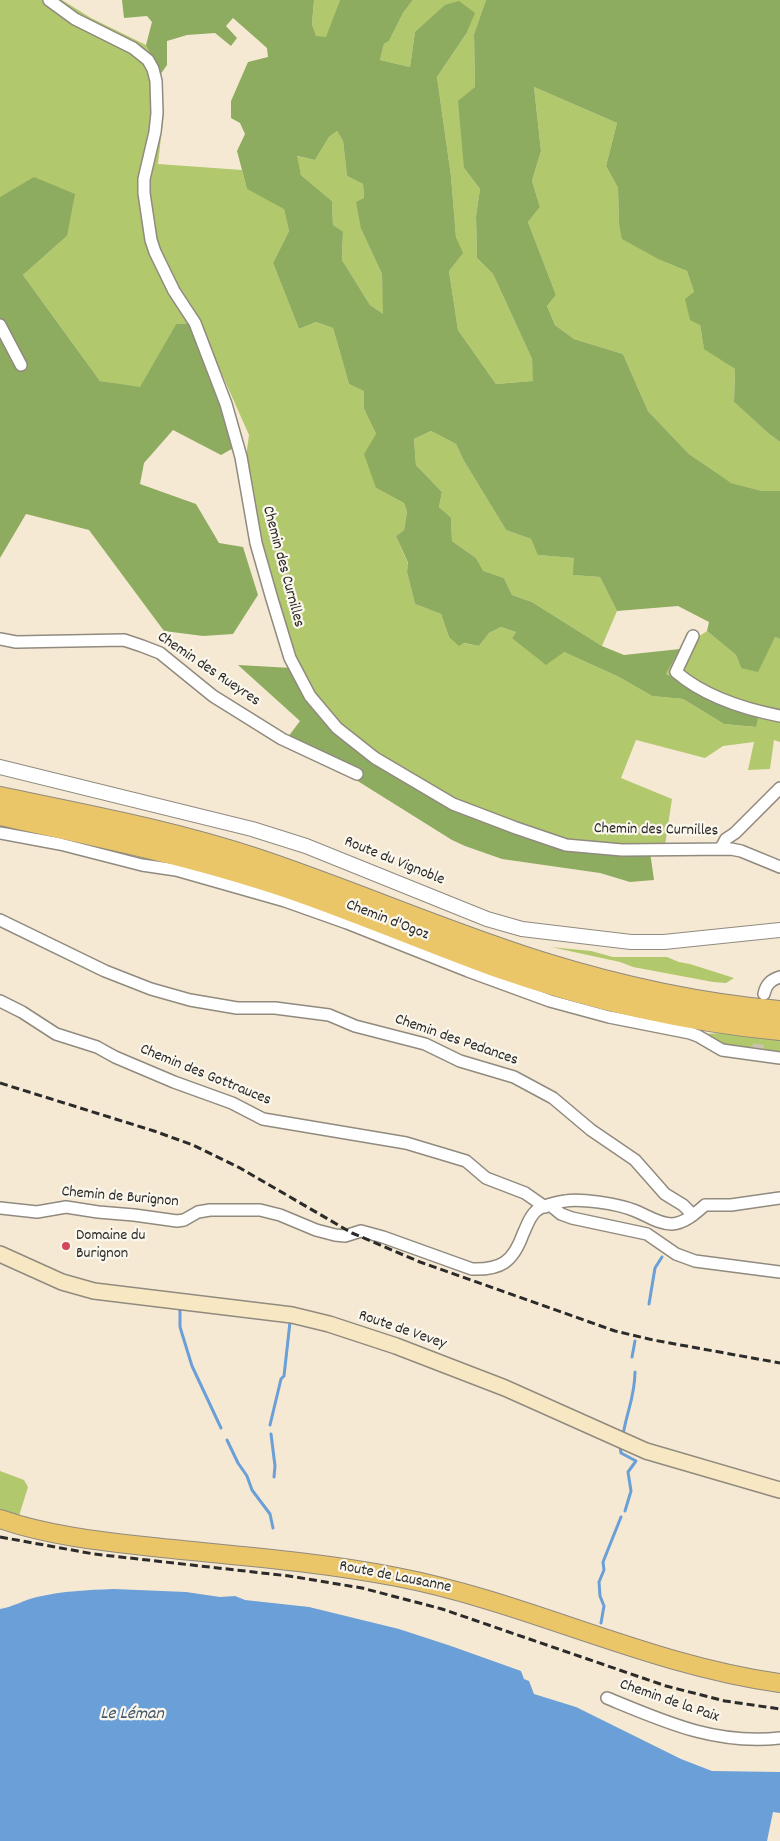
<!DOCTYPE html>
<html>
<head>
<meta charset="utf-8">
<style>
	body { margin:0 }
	canvas { display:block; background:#f6e9d3 }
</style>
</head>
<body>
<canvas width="780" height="1841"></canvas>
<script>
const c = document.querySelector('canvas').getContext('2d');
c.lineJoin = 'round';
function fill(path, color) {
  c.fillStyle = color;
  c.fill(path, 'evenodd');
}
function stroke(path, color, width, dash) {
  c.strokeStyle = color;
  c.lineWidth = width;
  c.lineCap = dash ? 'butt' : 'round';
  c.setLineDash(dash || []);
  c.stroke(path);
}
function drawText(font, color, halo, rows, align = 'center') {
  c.font = font + ' Dekko,sans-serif';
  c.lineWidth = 4.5;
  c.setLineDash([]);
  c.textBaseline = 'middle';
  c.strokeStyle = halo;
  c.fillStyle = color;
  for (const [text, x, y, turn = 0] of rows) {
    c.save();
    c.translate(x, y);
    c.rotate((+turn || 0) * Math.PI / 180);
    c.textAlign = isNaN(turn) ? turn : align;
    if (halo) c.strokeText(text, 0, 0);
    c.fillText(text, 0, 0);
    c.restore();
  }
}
fill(new Path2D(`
	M0 0H62L91 18 146 45 160 75 164 111 158 164 242 170 247 189 284 208 289 231 273 263 299 329 316 322 333 328 349 384 365 391 364 409 376 434V488L404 503 407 512 404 530 396 536 408 564 407 572 415 604 441 614 449 637 463 643 479 646 489 633 501 627 516 632 512 638 564 652 619 677 652 696 683 699 724 724 755 727 759 714 712 697 666 674 680 649 707 631 736 655 741 668 775 637 780 639V742L774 740 770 769 748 770 754 742 723 746 705 758 636 740 621 778 672 799 664 852 564 849 434 800 345 738 292 668 253 545 241 494 249 435 221 372 195 323 176 324 140 388 100 381 23 275 67 236 0 197Z
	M314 0H340L327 37H316L312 24Z
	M413 0H486L474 34 475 87 464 168 480 189 476 216 477 258 493 274 532 359 534 381 496 384 458 330 449 271 462 253 456 237 451 176 437 77 466 34 415 32 410 67 380 60 384 44 389 41 403 13Z
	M534 87 617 123 606 166 618 188 619 223 660 260 687 271 694 292 704 348 735 369 734 402 768 433 780 442V491H762L730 483 689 454 648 411 623 354 574 339 555 325 547 306 556 295 528 222 540 207 532 181 541 151Z
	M337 131 343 141 347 176 363 184 364 198 361 229 382 274 384 315 370 305 342 260 343 233 333 225 332 201 301 175 296 156 315 160 329 137Z
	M431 431 456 444 464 461 506 530 531 539 539 555 575 558 574 575 600 577 617 611 602 646 532 602 512 595 504 578 482 571 476 558 452 541 451 519 439 507 442 492 416 465 414 439Z
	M551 947 591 951 613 957H667L679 962 690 964 734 978 726 983 713 982 633 967 620 962Z
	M726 1033 780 1038V1056L734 1050 700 1034Z
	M0 1471 24 1480 28 1487 18 1519 0 1511Z`), '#b2c86d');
fill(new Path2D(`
	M122 0H314L312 24 316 36 326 37 340 0H413L403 13 389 41 384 44 380 60 410 67 415 32 445 5 459 1 475 13 466 34 437 77 451 176 456 237 463 253 449 271 458 330 496 384 533 381 532 359 493 274 477 258 476 216 480 189 464 168 458 101 475 87 474 34 486 0H780V442L768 433 734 402 735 369 704 349 700 325 690 320 685 299 694 292 687 271 660 260 622 239 619 223 618 188 606 166 617 123 534 87 541 151 532 181 540 207 528 222 556 295 547 306 555 325 574 339 623 354 648 411 689 454 731 483 762 491H780V639L775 637 758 672 741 668 736 655 707 631 709 622 678 606 617 611 600 577 573 575 574 558 538 555 531 539 506 530 464 461 456 444 431 431 414 439 416 465 442 492 439 507 451 518 452 541 476 558 483 571 504 578 512 595 532 602 602 646 624 655 680 649 666 674 712 697 759 713 756 727 724 724 683 699 652 696 619 677 564 652 546 665 512 638 516 632 501 627 489 633 479 646 464 643 459 646 449 637 441 614 415 604 407 572 408 563 396 536 404 530 407 512 404 503 376 488 364 454 376 434 364 409V391L349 384 333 328 316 322 299 329 273 263 289 231 284 209 247 189 237 151 245 134 240 123 231 118V101L248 62 268 57 267 48 233 18 226 26 237 38 231 46 215 33 187 35 167 41V65L160 75 146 45 152 22 147 16 124 18ZM337 131 343 141 347 176 363 184 364 198 356 202 361 229 382 274 383 314 370 305 342 260 343 232 333 225 332 201 301 175 297 156 315 160 329 137Z
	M34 177 75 194 67 236 23 275 100 381 140 387 176 324 195 323 237 446 221 455 173 430 144 463 140 484 196 504 219 543 243 547 258 595 233 634 203 636 164 631 89 530 26 514 0 558V197Z
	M238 665 292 668 345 738 434 800 564 849 650 852 654 880 630 882 600 873 502 859 465 846 452 840 356 780 282 745 300 721Z`), '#8dac60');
fill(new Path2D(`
	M114 1589 186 1592 220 1597 235 1596 245 1600 309 1607 399 1629 451 1646 521 1671 524 1679 529 1681 534 1694 576 1707 681 1759 712 1771 780 1772V1813L773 1812 767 1841H0V1609C13 1607 24 1600 37 1597 64 1591 86 1590 114 1589Z`), '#6b9fd7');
stroke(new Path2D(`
	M649 1304 655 1268 662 1257
	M180 1310V1327L192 1366 221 1428
	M632 1357 635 1341
	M270 1425 281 1379 284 1376 290 1322
	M271 1434 275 1466 274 1477
	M623 1435C627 1411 635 1396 635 1372
	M227 1440 238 1463 247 1476 252 1490 270 1514 273 1528
	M620 1446 621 1453 636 1461 628 1472 631 1491 625 1511
	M601 1623 604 1606 600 1596 599 1582 604 1570 603 1562 621 1517`), '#6b9fd7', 3);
stroke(new Path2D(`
	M757 1055 761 1023`), '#cdc3b1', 11, [11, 5.5]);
const minor = new Path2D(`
	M49 0 75 19 133 48 148 60 153 69 156 81 157 113 155 132 144 179V193L151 240 155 252 174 291 195 323 226 404 241 457 256 543 272 599 290 658 310 696 337 728 375 758 453 804 516 828 566 845 622 850 731 849 741 851 780 867
	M0 325 21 365
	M693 636 676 672C704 696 744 709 780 716
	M0 639 16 642 124 640 142 646 160 653 213 696 282 739 357 774
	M0 833 60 844 142 865 176 870 285 901 347 923 468 971 550 1001 609 1017 690 1033 698 1036 722 1050 780 1058
	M721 848 726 839 735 833 780 788
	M0 920 105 971 151 989 190 1000 237 1008H275L329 1015 355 1026 425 1044 460 1061 514 1077 553 1098 591 1130 635 1160 665 1194 683 1205 693 1215
	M764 994C766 984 771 980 780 977
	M0 1001 22 1012 56 1034 97 1047 115 1057 174 1082 232 1103 263 1119 406 1143 466 1161 486 1178 525 1193 545 1207
	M550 1205 561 1214 572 1218 647 1234 676 1254 695 1261 780 1272
	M0 1208 37 1212 66 1207 98 1212 134 1215 177 1221 184 1220 198 1212 210 1210H260L280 1215 316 1230 335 1235 345 1236 361 1231 383 1237 472 1269C501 1270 513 1262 523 1234 527 1226 529 1217 536 1211 541 1206 557 1202 565 1201 580 1198 618 1204 633 1210 645 1214 658 1224 672 1224 685 1223 696 1213 705 1205H731L780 1198
	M607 1698C665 1722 715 1745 780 1738`);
const tertiary = new Path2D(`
	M0 767 252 829 306 846 487 919 522 929 631 942H664L780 930`);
const secondary = new Path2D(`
	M0 1254 62 1282 94 1291 292 1315 329 1324 396 1346 505 1388 646 1451 780 1490`);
const primary = new Path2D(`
	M0 1519C52 1537 108 1542 162 1548 240 1556 320 1562 397 1577 527 1602 648 1665 780 1683`);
const motorway = new Path2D(`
	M0 797C86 815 173 831 257 859 353 891 445 932 541 962 618 986 699 1004 780 1011
	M0 815C97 836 194 856 288 888 358 912 425 941 494 966 586 998 683 1021 780 1030`);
stroke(minor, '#908a7f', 14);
stroke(tertiary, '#908a7f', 16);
stroke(secondary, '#908a7f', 18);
stroke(primary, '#908a7f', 20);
stroke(motorway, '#908a7f', 22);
stroke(minor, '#fff', 11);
stroke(tertiary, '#fff', 14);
stroke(secondary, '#f7e8c3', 15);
stroke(primary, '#ebc669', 18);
stroke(motorway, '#ebc669', 20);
stroke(new Path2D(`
	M0 1083 154 1131 193 1145 240 1168 352 1233 420 1262 615 1331 653 1340 780 1363
	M0 1537 94 1554 289 1576 362 1588 442 1609 666 1686 725 1701 780 1709`), '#2b2b2b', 3, [8, 4]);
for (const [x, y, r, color] of [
	[66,1246,5,"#d1495b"]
]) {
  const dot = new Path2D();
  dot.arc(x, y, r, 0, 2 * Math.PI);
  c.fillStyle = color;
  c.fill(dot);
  stroke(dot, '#fbf7ec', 2);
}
drawText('16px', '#2b2b2b', '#fbf7ec', [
	["Chemin des Curnilles",282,567,75],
	["Chemin des Rueyres",208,670,34],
	["Chemin des Curnilles",656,831,1],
	["Route du Vignoble",394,862,22],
	["Chemin d'Ogoz",387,921,21],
	["Chemin des Pedances",456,1041,19],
	["Chemin des Gottrauces",205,1076,22],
	["Chemin de Burignon",120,1198,5],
	["Route de Vevey",402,1331,19],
	["Route de Lausanne",395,1578,11],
	["Chemin de la Paix",669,1702,19]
]);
drawText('16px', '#2b2b2b', '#fbf7ec', [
	["Domaine du",76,1237],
	["Burignon",76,1255]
], 'left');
drawText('italic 18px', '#455970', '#fbf7ec', [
	["Le Léman",132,1716]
]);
</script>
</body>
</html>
